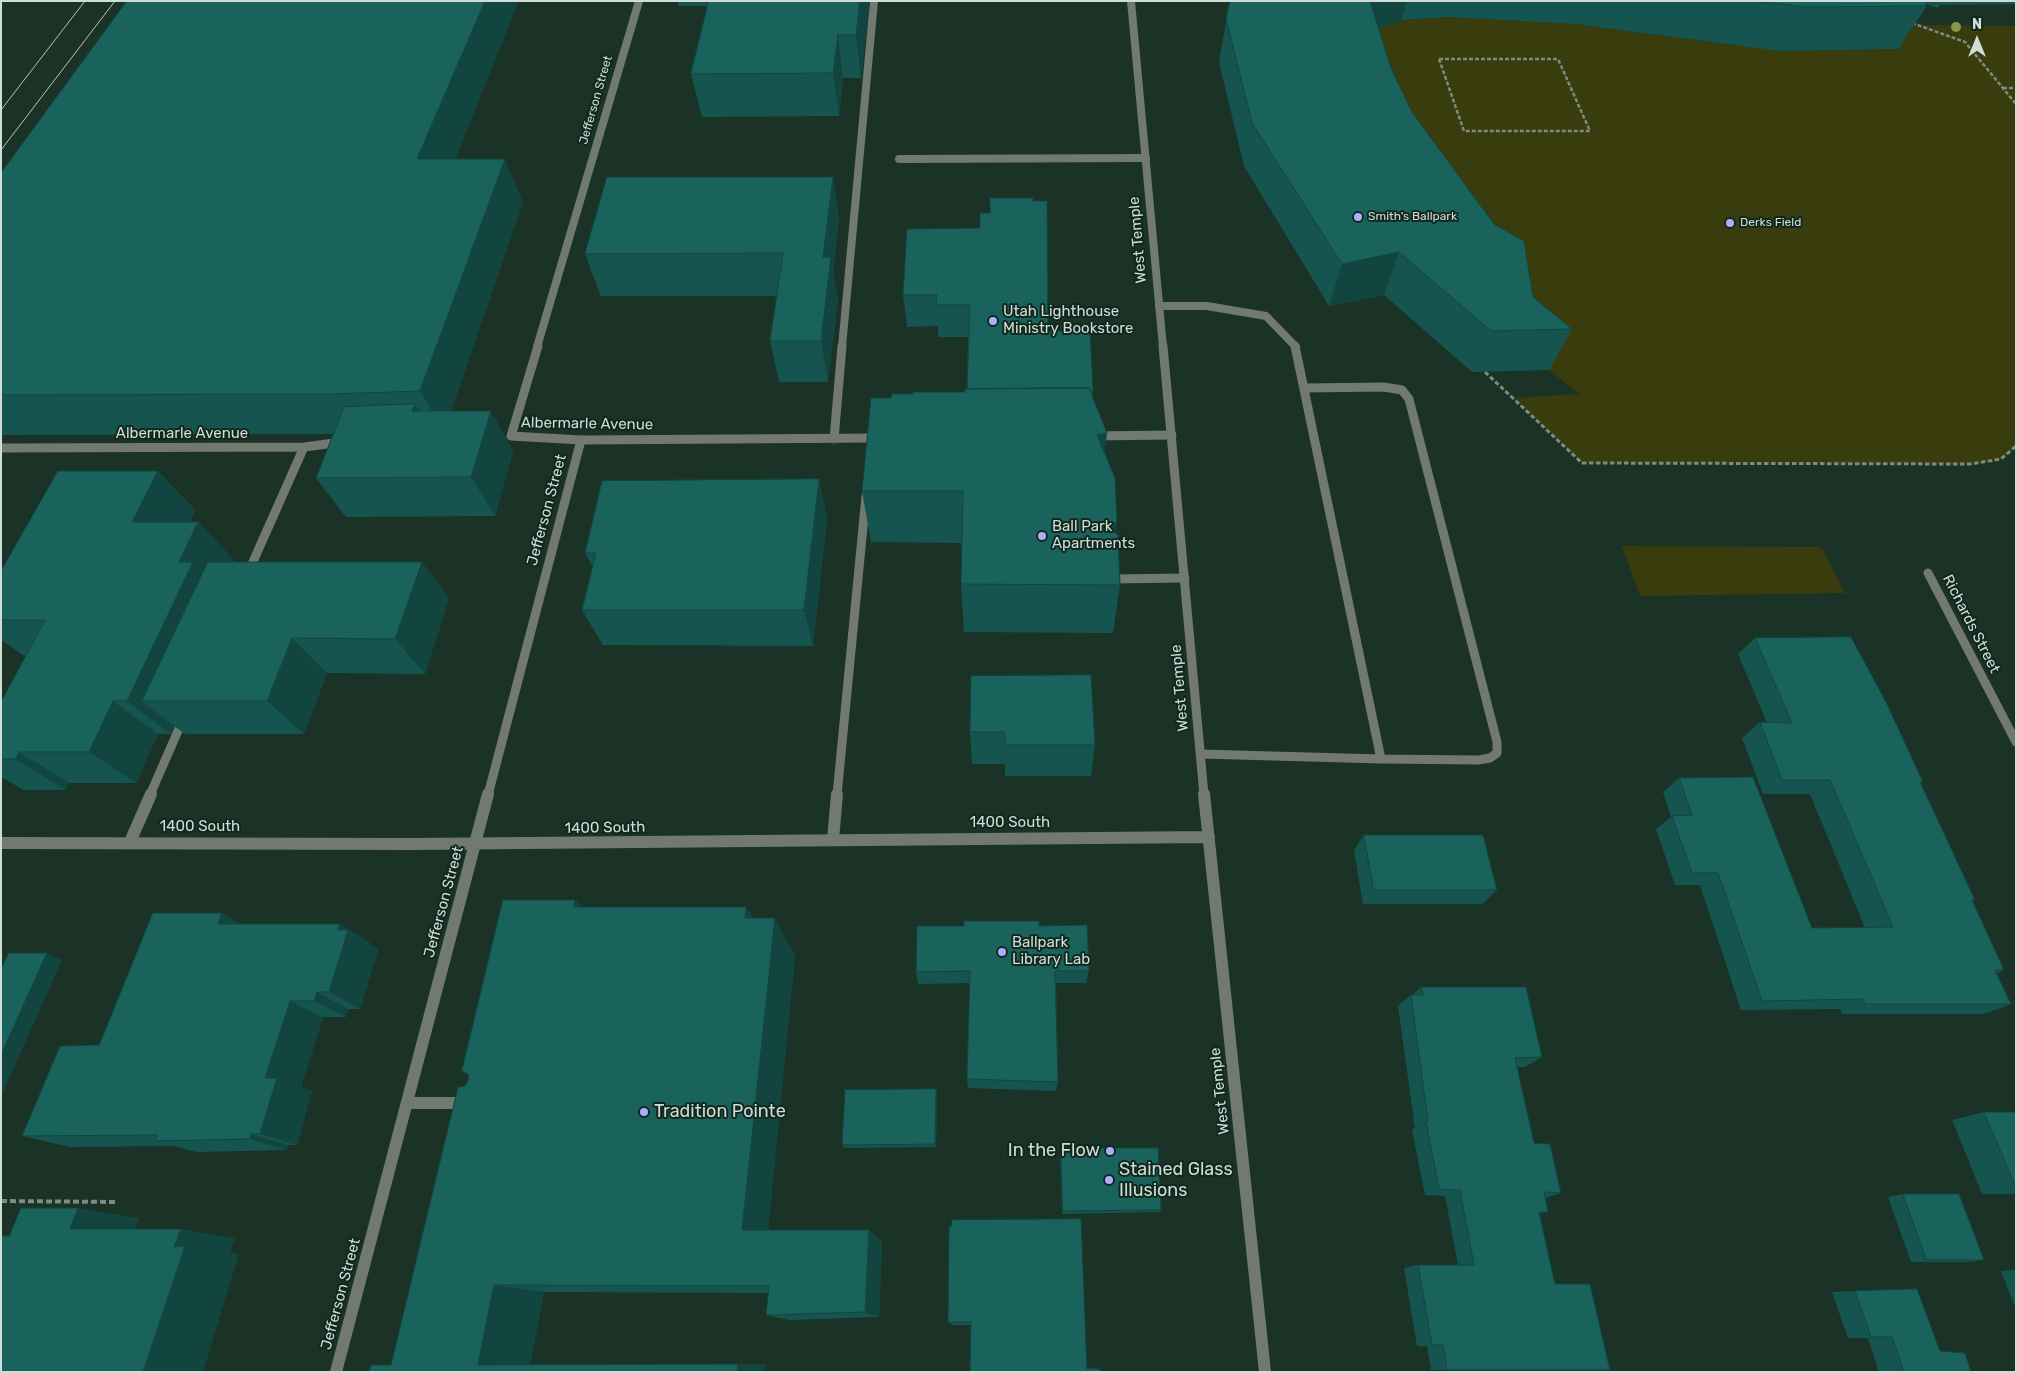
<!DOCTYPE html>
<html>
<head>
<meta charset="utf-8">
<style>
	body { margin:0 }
	#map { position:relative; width:2017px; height:1373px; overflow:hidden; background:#1b3227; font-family:Rubik,sans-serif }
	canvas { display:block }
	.frame { position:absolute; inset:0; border:2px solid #d0ddd6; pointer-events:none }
	.north { position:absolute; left:1952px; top:15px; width:50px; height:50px; -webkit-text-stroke:4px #11281e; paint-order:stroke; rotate:0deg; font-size:14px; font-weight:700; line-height:20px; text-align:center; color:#d0ddd6 }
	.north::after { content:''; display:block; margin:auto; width:18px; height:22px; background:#d0ddd6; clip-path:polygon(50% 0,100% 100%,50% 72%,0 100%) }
</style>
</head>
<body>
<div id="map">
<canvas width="2017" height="1373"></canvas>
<div class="frame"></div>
<div class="north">N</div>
</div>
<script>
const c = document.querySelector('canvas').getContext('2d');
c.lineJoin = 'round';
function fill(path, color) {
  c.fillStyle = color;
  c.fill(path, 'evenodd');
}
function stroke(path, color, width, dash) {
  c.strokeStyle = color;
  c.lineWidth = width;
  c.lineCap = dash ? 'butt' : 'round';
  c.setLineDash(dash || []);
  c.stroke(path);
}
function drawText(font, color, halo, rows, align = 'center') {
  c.font = font + ' Rubik,sans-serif';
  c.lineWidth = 4;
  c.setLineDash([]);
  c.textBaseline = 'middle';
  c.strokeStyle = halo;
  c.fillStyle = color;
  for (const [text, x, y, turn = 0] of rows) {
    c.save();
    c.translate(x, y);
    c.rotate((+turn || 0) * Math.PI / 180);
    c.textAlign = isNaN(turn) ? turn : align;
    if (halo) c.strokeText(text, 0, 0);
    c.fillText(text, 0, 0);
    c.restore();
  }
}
fill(new Path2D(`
	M1449 17 1575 24 1780 51 1898 49 1881 19 1920 25 2016 26V446C2002 463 1991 462 1970 464L1582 463 1513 398 1579 394 1549 370 1368 33 1401 20Z
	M1622 546 1817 547 1824 551 1845 593 1640 596Z`), '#393d0e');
stroke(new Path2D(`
	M1912 23 1965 42 2016 104
	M1439 59H1558L1590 131H1464Z
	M2003 88H2016`), '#7a8c83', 2.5, [4, 2]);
stroke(new Path2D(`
	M1485 372 1582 463 1970 464 2001 459 2016 446`), '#7a8c83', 3, [4.5, 2.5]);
stroke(new Path2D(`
	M1 1201 117 1202`), '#7a8c83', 4, [6, 3]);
stroke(new Path2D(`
	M899 159 1146 158
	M1159 306H1207L1266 316 1296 347
	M842 347 874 1`), '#727970', 8);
stroke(new Path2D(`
	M1305 388 1384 387 1402 390 1409 399 1497 742V753L1490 758 1478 760 1381 759
	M1093 436 1172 435
	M834 439 842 346
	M581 440 879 438
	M1 448 304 447 342 442
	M248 573 304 447
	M1111 579 1185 578
	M1201 754 1381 759 1295 346
	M150 795 184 717
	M837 795 866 496`), '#727970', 9);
stroke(new Path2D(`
	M833 840 837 794
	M130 842 151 794
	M407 1103H468`), '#727970', 12);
stroke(new Path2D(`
	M1131 1 1163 347
	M537 347 639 1`), '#727970', 8);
stroke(new Path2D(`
	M1163 346 1204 795
	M1928 573 2016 742
	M488 795 581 440 511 436 538 346`), '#727970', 9);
stroke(new Path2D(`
	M1204 794 1265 1372
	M1 843 411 844 1209 837
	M336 1372 488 794`), '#727970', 12);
stroke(new Path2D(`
	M1 110 85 1
	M1 150 115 1`), '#b6c4bd', 1);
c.fillStyle = '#86984f';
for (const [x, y] of [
	[1956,27]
]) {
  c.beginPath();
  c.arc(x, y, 5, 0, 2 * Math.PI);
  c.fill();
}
fill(new Path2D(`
	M677 1H870L861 78H843L839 116 702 117 691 74 707 6H679Z
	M1230 1H2016V4L1941 5 1937 8 1926 4 1927 6 1898 49 1780 51 1575 24 1449 17 1401 20 1378 29 1391 68 1412 112 1533 297 1572 329 1549 370 1472 372 1384 295 1329 306 1244 166 1219 62Z
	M456 159 523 202 451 411 513 451 495 516 346 517 316 478 333 434 1 435V173Z
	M833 177 839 220 833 272 838 300 828 382H779L770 341 777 296H601L585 254Z
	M980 228 1048 331 1093 390 1092 397 1105 453 1117 522 1115 533 1120 585 1113 633 964 632 961 584 962 543 871 542 862 491 891 398 913 394 965 392 967 389 968 337H938V326L907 327 903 295Z
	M158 471 195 510 190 522H198L234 560V562L449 598 425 674 327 673 304 734H185L174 726 171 734H158L136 783H69L66 790H24L1 777V702L26 655H23L1 640V571Z
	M819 479 827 518 813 646 603 645 582 610 593 567 585 553Z
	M1755 638 1923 782 1921 783 1975 900 1972 901 2004 970 1996 974 2011 1004 1984 1014H1842L1840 1009 1741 1010 1700 885H1675L1656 829 1671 817 1663 792 1679 778 1812 928H1865L1810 794H1763L1742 738 1760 722 1767 723 1738 654Z
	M971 676 1095 745 1091 776H1005V764H972L970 732Z
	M1364 835 1497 890 1482 904H1363L1354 850Z
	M575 900 582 907H746L753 918 795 955 768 1230H869L882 1242 879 1317 789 1320 766 1315 768 1293 544 1292 530 1364H765L764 1372 391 1365 465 1086Z
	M222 913 239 924H340L370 943V944L378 950 360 1009H348L346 1017H323L301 1087 312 1091 297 1145H288L287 1150 196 1152 174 1146 70 1147 22 1136 99 1045Z
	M1039 926 1089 971 1086 983H1056L1058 1082 1056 1091 968 1088 967 1079 970 983 918 984 916 972Z
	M1421 987 1542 1057 1525 1067H1517L1534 1143 1561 1193 1545 1198 1548 1212 1539 1214 1555 1284 1610 1370H1431L1427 1346H1417L1404 1268 1418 1265H1458L1445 1196 1425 1195 1412 1130 1415 1128 1398 1006 1411 995H1413Z
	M936 1089 937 1093 936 1147 845 1148 842 1145Z
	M1984 1112H2016V1194H1982L1952 1120Z
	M1061 1148 1161 1210 1159 1212 1062 1214 1060 1151Z
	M1903 1194 1984 1260 1967 1262H1911L1888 1197Z
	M949 1227 1087 1368 1100 1369 970 1372 971 1325H952L948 1322Z
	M2016 1270V1309L2001 1271Z
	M1855 1291 1940 1351 1971 1372H1879L1868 1338H1848L1832 1292Z`), '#16554f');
fill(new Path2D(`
	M485 1H519L438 202 417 159Z
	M860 1H870L861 78 856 35Z
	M1366 1H1407L1401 20 1356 38Z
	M838 35 843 78 839 116 833 73Z
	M505 159 523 202 444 432 420 391Z
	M833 177 839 220 833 272 838 300 828 382 821 341 823 257Z
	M1399 252 1384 295 1329 306 1342 264Z
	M415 404 440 445 412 411Z
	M491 411 513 451 495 516 471 477Z
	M1107 433 1101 486 1097 435Z
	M158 471 195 510 172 560 132 522Z
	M819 479 827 518 813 646 804 610Z
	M198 522 234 560 221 590 142 701 174 726 171 734 127 701 179 562Z
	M1117 522 1110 573 1111 529 1112 525Z
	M422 562 449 598 425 674 395 639Z
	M292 638 327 673 304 734 267 701Z
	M113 701 158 734 136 783 89 752Z
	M19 752 69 783 66 790 15 759Z
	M575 900 611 938 574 907Z
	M746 907 768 945 745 918Z
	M222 913 256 933 218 924Z
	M775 918 795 955 767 1242 742 1230Z
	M340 924 370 943V944L378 950 360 1009 329 992 338 930Z
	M47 953 62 960 1 1097V1055Z
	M317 992 348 1009 346 1017 314 1001Z
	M290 1001 323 1017 301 1087 312 1091 297 1145 260 1134 265 1078Z
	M936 1089 937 1093 936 1147 935 1144Z
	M251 1134 288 1145 287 1150 250 1139Z
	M78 1208 139 1218 132 1238 70 1229Z
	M181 1229 235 1238 230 1253 239 1254 203 1372H143L174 1247Z
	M869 1230 882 1242 879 1317 865 1312Z
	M494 1285 544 1292 530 1364 478 1365Z
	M738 1364H765L764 1372H737Z`), '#124540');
const building = new Path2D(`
	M127 1H485L417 159H505L420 391 331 394 1 395V173Z
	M709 1H860L856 35H838L833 73 691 74Z
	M1230 1H1370L1391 68 1412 112 1494 224 1524 241 1533 297 1572 329 1491 331 1399 252 1342 264 1252 123 1226 19Z
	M1756 1H1925L1927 6 1805 7Z
	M607 177H833L823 257H831L821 341H770L783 253 585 254Z
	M990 198H1033V201H1047L1048 331H1090L1093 390H1090L1089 388 967 389 970 305H936L937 295H903L907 229 980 228V213H990Z
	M1089 388 1107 433 1097 435 1115 478 1117 522 1112 525 1111 529 1118 535 1120 585 961 584 963 491H862L871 398H891L892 394H913V392H965V389Z
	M415 404 412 411H491L471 477 316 478 344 407Z
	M58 471H158L132 522H198L179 562H193L127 701H113L89 752H19L15 759H1V702L45 620H1V571Z
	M819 479 804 610H582L596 553H585L602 481Z
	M208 562H422L395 639 292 638 267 701H142Z
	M1851 637 1887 704 1923 782H1920L1975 900H1972L2004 970H1995L2011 1004H1865L1863 999 1762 1001 1718 873H1692L1672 816 1692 815 1679 778 1753 777 1812 928 1893 927 1830 780H1782L1760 722 1792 723 1755 638Z
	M1091 675 1095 745H1005V732H970L971 676Z
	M1364 835H1483L1497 890H1374Z
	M503 900H575L574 907H746L745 918H775L742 1230H869L865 1312 766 1315 769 1286 494 1285 478 1365 738 1364 737 1372H369L371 1365H391L458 1087 465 1086 469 1079 468 1074 462 1071Z
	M153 913H222L218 924H340L338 930H348L329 992H317L314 1001H290L265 1078H277L260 1134H251L250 1139 155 1141 157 1135 22 1136 60 1046 99 1045Z
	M964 921H1039V926L1087 925 1089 971H1055L1058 1082 967 1079 970 971 916 972 917 926H964Z
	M9 953H47L1 1055V969Z
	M1421 987H1526L1542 1057 1515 1058 1534 1143 1550 1144 1561 1193 1544 1192 1548 1212H1539L1555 1284H1590L1610 1370H1447L1443 1345H1432L1418 1265H1474L1460 1190 1439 1189 1426 1122H1428L1411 995H1423Z
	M936 1089 935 1144 842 1145 845 1090Z
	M1984 1112H2016V1187Z
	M1061 1148H1158L1161 1210 1063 1211Z
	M1903 1194H1959L1984 1260H1927Z
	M21 1208H78L70 1229H181L174 1247 185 1246 143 1372H1V1236H9Z
	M1081 1219 1087 1369H1100V1372H970L971 1322H948L949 1227H951L952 1220Z
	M1917 1289 1940 1351 1965 1353 1971 1372H1904L1892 1337H1871L1855 1291Z`);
fill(building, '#19635c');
stroke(building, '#124540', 1);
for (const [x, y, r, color] of [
	[1358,217,5,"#adaffb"],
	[1730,223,5,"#adaffb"],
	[993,321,5,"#adaffb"],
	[1042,536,5,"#adaffb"],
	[1002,952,5,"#adaffb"],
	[644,1112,5,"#adaffb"],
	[1110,1151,5,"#adaffb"],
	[1109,1180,5,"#adaffb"]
]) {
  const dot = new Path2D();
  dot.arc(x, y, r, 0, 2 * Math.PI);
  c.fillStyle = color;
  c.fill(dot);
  stroke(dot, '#11281e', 2);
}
drawText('12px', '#d0ddd6', '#11281e', [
	["Jefferson Street",596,100,-74]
]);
drawText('12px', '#d0ddd6', '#11281e', [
	["Smith's Ballpark",1368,217],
	["Derks Field",1740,223]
], 'left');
drawText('15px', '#d0ddd6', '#11281e', [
	["West Temple",1138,240,-95],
	["Albermarle Avenue",587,424,1],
	["Albermarle Avenue",182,434],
	["Jefferson Street",547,510,-75],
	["Richards Street",1971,624,63],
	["West Temple",1180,688,-95],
	["1400 South",1010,823],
	["1400 South",200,827],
	["1400 South",605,828,-1],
	["Jefferson Street",444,902,-75],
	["West Temple",1220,1091,-96],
	["Jefferson Street",341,1294,-75]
]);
drawText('15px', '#d0ddd6', '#11281e', [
	["Utah Lighthouse",1003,312],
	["Ministry Bookstore",1003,329],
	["Ball Park",1052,527],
	["Apartments",1052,544],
	["Ballpark",1012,943],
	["Library Lab",1012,960]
], 'left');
drawText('18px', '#d0ddd6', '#11281e', [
	["Tradition Pointe",654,1112],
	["In the Flow",1100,1151,"right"],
	["Stained Glass",1119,1170],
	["Illusions",1119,1191]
], 'left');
</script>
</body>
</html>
